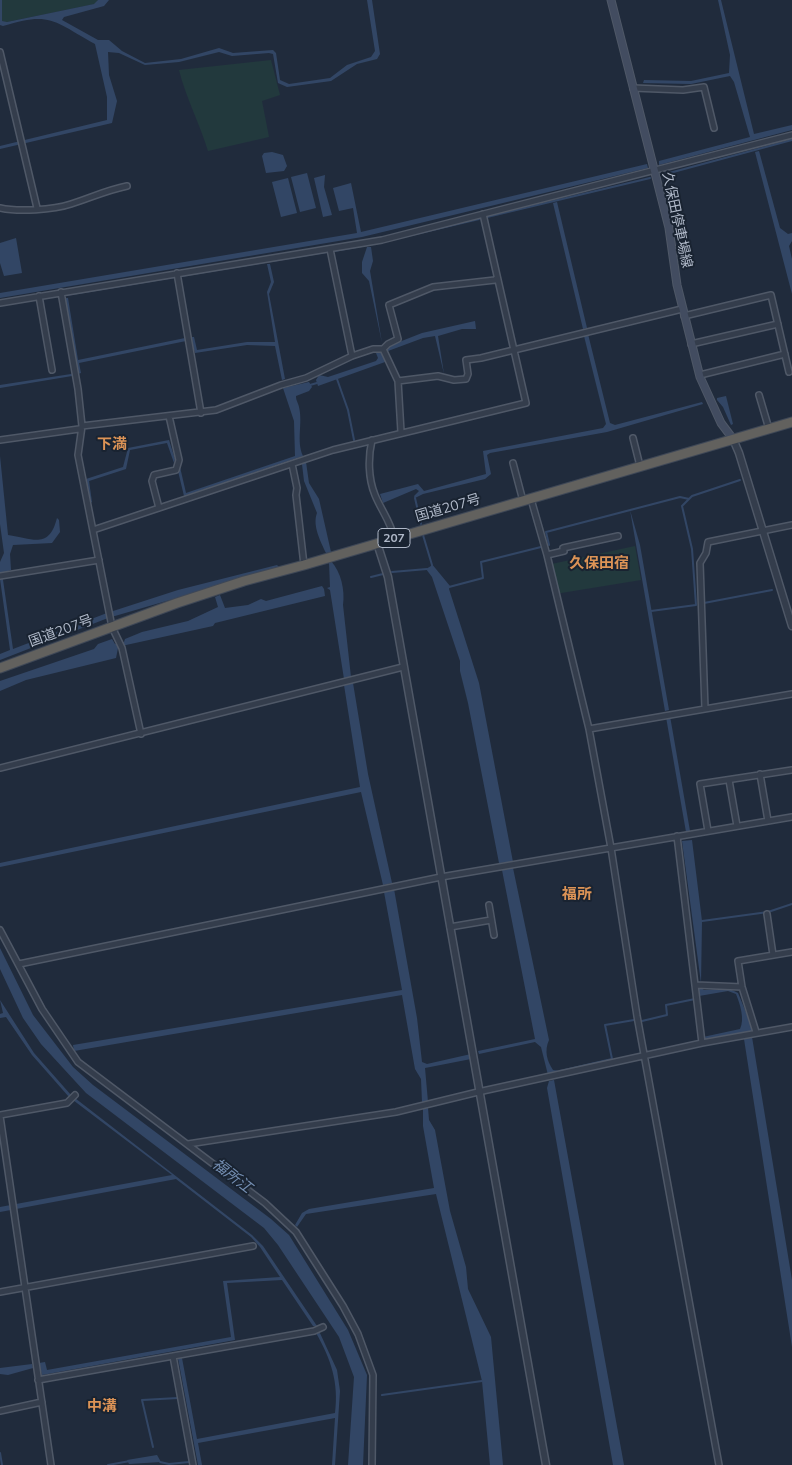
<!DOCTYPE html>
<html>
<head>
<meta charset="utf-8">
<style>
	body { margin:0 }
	canvas { display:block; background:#202b3c }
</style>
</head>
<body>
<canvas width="792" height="1465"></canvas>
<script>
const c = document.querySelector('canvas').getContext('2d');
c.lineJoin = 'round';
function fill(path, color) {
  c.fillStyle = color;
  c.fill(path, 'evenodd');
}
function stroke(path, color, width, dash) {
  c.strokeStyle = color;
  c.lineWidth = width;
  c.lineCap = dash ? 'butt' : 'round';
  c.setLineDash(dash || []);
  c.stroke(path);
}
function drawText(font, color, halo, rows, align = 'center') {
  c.font = font + ' Mulish,"Noto Sans JP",sans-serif';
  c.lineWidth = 4;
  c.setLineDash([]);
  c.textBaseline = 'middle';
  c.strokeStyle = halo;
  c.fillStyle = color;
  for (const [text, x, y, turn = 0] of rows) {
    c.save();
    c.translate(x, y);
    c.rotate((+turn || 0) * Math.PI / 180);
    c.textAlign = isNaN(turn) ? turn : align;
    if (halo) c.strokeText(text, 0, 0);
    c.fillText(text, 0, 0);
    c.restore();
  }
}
fill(new Path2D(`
	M2 0H98L95 4 7 22 2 21Z
	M271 60 280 95 262 101 269 137 208 151C200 124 186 98 179 70Z
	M635 546 641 580 555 594 547 565Z`), '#22393d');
fill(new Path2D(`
	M0 0H2V21L7 22 94 4 98 0H109L104 6 64 17 62 20 98 40H109L122 51 145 63 181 59 219 48 233 53 273 50 276 53 280 80 289 84 330 78 347 65 371 57 375 51 367 0H372L380 54 377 59 357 64 331 81 287 87 278 83 273 54 269 53 232 56 219 52 179 62 145 65 119 53 108 52 109 75 117 101 112 123 0 149V146L107 120V97L95 44C54 21 50 11 3 26L0 25Z
	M718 0H721L754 134 792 125V130L659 165V161L750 137 734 82 730 76 691 84 643 83 644 80 691 81 729 73 730 55Z
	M759 151 780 228 788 234 792 233V241L789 246 792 259V294L755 152Z
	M272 152 283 155 287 166 284 171 266 173 262 156 264 153Z
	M647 164 648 168 362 237 0 298V293L357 233 353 208 339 211 333 188 351 183 361 232Z
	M307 173 316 208 300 212 291 177Z
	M325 175 324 187 332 215 323 217 314 178Z
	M288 178 297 213 281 217 272 182Z
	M557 202 587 328 583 329 553 203Z
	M16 238 22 273 4 276 0 263V243Z
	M367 247H371L373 261 370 271 382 343 369 281 362 273V262Z
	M267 264H270L274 282 269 294 285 379 282 380 275 346 247 345 195 353 190 337H194L197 350 247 342H275L267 292 271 282Z
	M65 298H68L78 360 185 338 186 341 79 363 81 373 72 376 0 388V385L71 374 77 371Z
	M475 321 476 329H462L438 336 444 374 435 336 423 338 388 351 387 349 389 346 422 333Z
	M588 334 610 423 615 425 702 402 703 404 607 432 490 453 487 455 491 474 485 479 423 494 415 498 414 496 419 491 416 489 383 503 380 494 418 484 424 491 486 474 483 451 603 428 606 424 584 336Z
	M380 352 384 356 385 362 318 386 316 380 319 375 328 377 376 361 378 358 376 353Z
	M309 382 312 387 309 391 296 396C296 401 298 402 299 407 303 424 296 441 303 456L184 496 178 471 180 467 186 493 295 456 294 421 283 388Z
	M726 396 733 424 731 425 723 407 717 400V398Z
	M169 440 175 459 174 463 167 443 130 450 126 469 89 481 92 502 90 503 86 479 123 467 128 448Z
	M0 456 8 535C34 539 49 549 57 518L59 520 60 532 52 543 13 545 10 554 11 570 2 573 13 649 107 613 178 590 277 565 280 568 108 618 0 660V654L10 650 0 579V562L4 553 0 524Z
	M306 462 309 483 319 499 331 552 326 553C321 542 312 526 317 513L304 481 302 464Z
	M630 510 640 545 669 710 665 711Z
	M331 561C341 572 345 590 343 605L351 677 344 679 330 590 327 588 330 587 329 562Z
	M431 563 450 586 449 589 479 683 513 862 499 863 468 703 460 671V661L432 577 426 569 431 566Z
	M322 586 324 589 325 596 215 623 213 626 126 645 118 648 116 658 26 680 0 691V681L94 649 98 644 112 639 115 644 124 642 125 639 142 632 188 621 218 607 215 597 220 595 225 608 248 605 261 599 266 601Z
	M353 683 368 774 392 883 383 885 361 792 0 867V863L360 787 344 685Z
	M670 716 690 831 686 832 666 717Z
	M692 840 702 921 701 983 682 841Z
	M513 868 549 1040C544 1051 547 1061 553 1070L560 1071 548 1075 541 1047 535 1042 479 1054 478 1051 535 1039 502 870Z
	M394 889 417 1018 422 1062 427 1064 471 1054V1059L425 1068 428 1102H422L421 1079 415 1069 402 995 74 1051 73 1045 402 990 384 892Z
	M0 948 33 1015 73 1067 93 1085 271 1219 289 1235 348 1330 367 1375 363 1465H348L354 1377 339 1337 278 1245 264 1228 86 1093 41 1044 23 1018 0 969Z
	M699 987 704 990 730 989 738 993 753 1029 751 1032 703 1039V1037L740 1029C745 1019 740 1004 736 994L728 991 699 996Z
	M0 1000 34 1053 71 1095 252 1235 263 1246 317 1326H313L282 1280 227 1283 235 1340 42 1375 39 1363 45 1362 47 1370 231 1337 223 1281 280 1277 260 1247 251 1237 176 1179 0 1212V1207L172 1175 69 1097 32 1055 6 1017 0 1018V1014L3 1013Z
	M752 1037 792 1280V1347L744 1039Z
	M554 1080 624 1465H613L547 1088 549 1081Z
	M428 1108 429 1120 435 1130 450 1211 466 1267 468 1289 491 1337 503 1465H490L482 1381 436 1194 306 1214 297 1227 295 1225 302 1213 309 1209 434 1188 423 1126V1109Z
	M319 1331 337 1370 340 1391 335 1465H332L335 1418 198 1443 202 1465H198L178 1358H182L197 1439 335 1413C339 1383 331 1359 316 1333Z
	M32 1364 33 1368 8 1375 0 1374V1368Z
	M157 1455 161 1462 129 1464 127 1460Z`), '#324665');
stroke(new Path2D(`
	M662 175 792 140
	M487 217 650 178
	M403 237 479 219
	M334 251 379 243
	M66 295 326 252
	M337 379 348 410 354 440
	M310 385 317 383
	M415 498 421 524
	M423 535 432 565
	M549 545 546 532 680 497 689 499
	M392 572 427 569
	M371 577 383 574
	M449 587 483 578 481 562 541 547
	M704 603 772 590
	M651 611 696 605 692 549 682 506 692 496 740 480
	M702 921 768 912 792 904
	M642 1021 667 1015 666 1005 695 999
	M560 1071 612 1059 605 1025 634 1020
	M382 1395 482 1381
	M153 1447 142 1400 178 1398
	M0 1453 2 1465
	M160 1462 169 1464 189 1462
	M108 1465 130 1461`), '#324665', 2);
const minor = new Path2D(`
	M0 52 37 208
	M633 88 683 90 704 87 714 128
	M0 208C18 212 53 210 71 204 90 198 107 190 127 186
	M330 249 352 356
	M177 273 201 413
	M61 292 78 389 82 426 78 455 112 627 122 648 141 734
	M39 296 52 370
	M0 303 382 240 792 135
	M684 316 771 295 789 372
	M691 344 778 324
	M383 349 388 344 398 339 389 305 433 287 495 280 497 278
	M383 349 398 381 401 432
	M700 375 785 354
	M398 381 438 376 454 380 466 379 468 374 466 360 481 358 682 309
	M759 395 769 429
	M82 426 216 410 281 385 306 378 352 356 373 349H383
	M633 438 640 466
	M0 440 79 429 81 430
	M372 440C368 457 368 478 375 495 381 510 391 522 394 538
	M513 463 523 501
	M292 464 297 488 296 495 304 565
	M531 499 547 555 589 729 611 848 637 1016 719 1465
	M159 508 152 481 154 475 176 470 179 460 169 416
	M93 530 333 450 526 403 483 214
	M547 555 564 551 563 548 618 536
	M0 576 99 560
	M705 709 700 563 706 553 708 542 792 525
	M589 729 792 694
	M0 768 403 667
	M760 774 768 821
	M729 780 737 826
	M708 831 700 784 792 770
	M677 836 702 1043
	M489 905 494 935
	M767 914 773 955
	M450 927 491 920
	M0 930 42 1009 78 1062 265 1203 296 1232 343 1306 358 1334 373 1375 372 1465
	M19 964 441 877 792 817
	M696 985 742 987
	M756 1032 742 987 738 961 792 952
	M0 1115 67 1103 75 1095
	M0 1116 51 1465
	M188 1144 396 1112 478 1092 702 1043 792 1027
	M0 1292 253 1246
	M173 1356 193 1465
	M38 1380 314 1331 323 1327
	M0 1411 42 1402`);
const tertiary = new Path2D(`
	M733 439 739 453 792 626
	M377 543 388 577 546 1465`);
const secondary = new Path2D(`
	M611 0 669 228 677 285 700 377 721 423 733 439`);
const trunk = new Path2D(`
	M0 668 177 603 244 581 304 565 792 422`);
stroke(minor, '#4f5867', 8);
stroke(tertiary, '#4f5867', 9);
stroke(secondary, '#4f5867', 9);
stroke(trunk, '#3f4857', 11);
stroke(minor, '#343d4c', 5);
stroke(tertiary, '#343d4c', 6);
stroke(secondary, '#424c60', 7);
stroke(trunk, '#62615e', 9);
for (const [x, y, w] of [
	[394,538,32]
]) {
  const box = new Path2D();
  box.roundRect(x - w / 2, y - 9.5, w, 19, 4);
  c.fillStyle = '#192331';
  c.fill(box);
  stroke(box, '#afb8c8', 1);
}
drawText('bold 12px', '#afb8c8', null, [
	["207",394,538]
]);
drawText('14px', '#afb8c8', '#192331', [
	["久保田停車場線",677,220,78],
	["国道207号",448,508,-16],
	["国道207号",61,631,-20]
]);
drawText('bold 15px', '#dc9356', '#192331', [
	["下満",112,444],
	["久保田宿",599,563],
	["福所",577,894],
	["中溝",102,1406]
]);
drawText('italic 15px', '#748eb2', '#192331', [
	["福所江",232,1176,38]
]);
</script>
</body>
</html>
